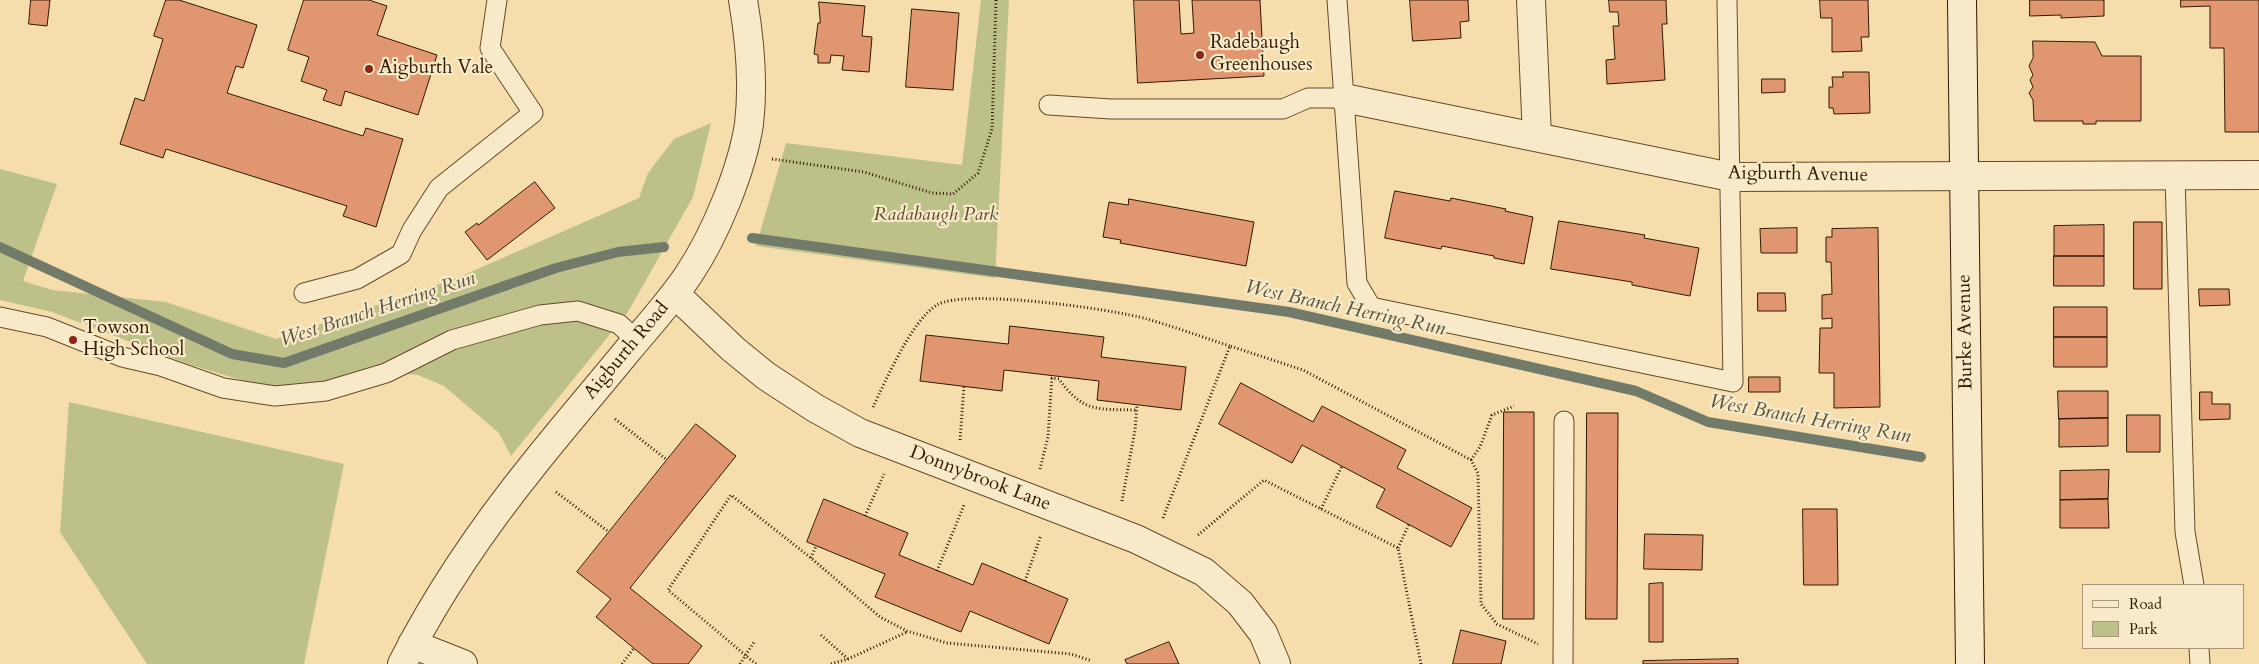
<!DOCTYPE html>
<html>
<head>
<meta charset="utf-8">
<style>
	body { margin:0 }
	#map { position:relative; width:2259px; height:664px; overflow:hidden; background:#f5deac; font-family:Cardo,serif }
	canvas { display:block }
	.legend { position:absolute; left:2082px; top:584px; width:162px; height:65px; box-sizing:border-box; background:#f8eac9; border:1px solid #a99679; margin:0; padding:6px 9px; list-style:none; font-size:15px; color:#321900 }
	.legend li { display:flex; align-items:center; gap:10px; height:25px }
	.legend b { width:25px; border:1px solid #a99679 }
</style>
</head>
<body>
<div id="map">
<canvas width="2259" height="664"></canvas>
<ul class="legend">
<li><b style="height:6px;background:#f8eac9"></b>Road</li>
<li><b style="height:14px;background:#bdc189"></b>Park</li>
</ul>
</div>
<script>
const c = document.querySelector('canvas').getContext('2d');
c.lineJoin = 'round';
function fill(path, color) {
  c.fillStyle = color;
  c.fill(path, 'evenodd');
}
function stroke(path, color, width, dash) {
  c.strokeStyle = color;
  c.lineWidth = width;
  c.lineCap = dash ? 'butt' : 'round';
  c.setLineDash(dash || []);
  c.stroke(path);
}
function drawText(font, color, halo, rows, align = 'center') {
  c.font = font + ' Cardo,serif';
  c.lineWidth = 4.5;
  c.setLineDash([]);
  c.textBaseline = 'middle';
  c.strokeStyle = halo;
  c.fillStyle = color;
  for (const [text, x, y, turn = 0] of rows) {
    c.save();
    c.translate(x, y);
    c.rotate((+turn || 0) * Math.PI / 180);
    c.textAlign = isNaN(turn) ? turn : align;
    if (halo) c.strokeText(text, 0, 0);
    c.fillText(text, 0, 0);
    c.restore();
  }
}
fill(new Path2D(`
	M981 0H1009L995 278 756 246 786 143 962 165Z
	M711 123 693 197 628 312 511 456 499 433 444 386 418 375 369 371 311 388 264 387 188 364 52 312 0 300V169L57 184 23 281 52 290 166 302 276 339 457 278 639 198 648 173 674 139Z
	M69 402 344 464 304 664H147L60 532Z`), '#bdc189');
stroke(new Path2D(`
	M752 238 1289 312 1636 391 1708 422 1921 457
	M0 247 232 354 284 363 556 268 618 252 664 247`), '#727a69', 10);
const building = new Path2D(`
	M31 0H50L47 26 29 24Z
	M166 0H179L257 25 243 68 236 66 227 93 363 136 366 128 403 139 376 227 343 216 347 206 166 149 163 158 120 144 135 98 144 101 163 39 154 36Z
	M304 0H369L387 6 377 35 437 55 418 115 345 91 341 106 323 100 327 90 301 81 309 57 288 50Z
	M1134 0H1179L1181 34 1194 33 1192 0H1260L1264 76 1138 83Z
	M1410 0H1468L1469 21 1460 22 1461 38 1413 41Z
	M1609 0H1666L1667 24H1662L1665 80 1607 84 1606 60 1615 59 1613 26H1619L1618 12H1610Z
	M1820 0H1868L1869 37H1861L1862 51 1832 52V18H1821Z
	M2030 0H2104V16L2061 18V15L2030 16Z
	M2181 0H2259V132H2225L2224 48H2210V6L2181 7Z
	M819 2 865 6 862 36 872 37 869 72 842 70 844 56 831 55 830 63H818V55L814 54 818 23H820Z
	M912 9 959 13 953 90 906 87Z
	M2033 41 2095 42 2102 56H2141V121H2096V124H2083V121H2034L2033 100 2029 93 2033 87 2030 80 2033 75 2029 66 2033 58Z
	M1843 72H1869L1870 113 1834 114 1833 108H1829V87H1833L1832 77H1843Z
	M1762 79H1785V92L1762 93Z
	M535 182 555 208 487 260 465 232 477 223 478 225Z
	M1395 191 1450 201 1451 198 1506 209 1505 211 1533 217 1524 264 1494 258V256L1442 246 1441 249 1385 238Z
	M1129 199 1254 222 1246 266 1120 243 1121 240 1103 237 1109 202 1128 205Z
	M1559 221 1645 235 1644 238 1699 248 1690 296 1632 285V282L1551 269Z
	M2134 222H2162V289H2134Z
	M2104 225V256H2054V226Z
	M1797 228V253H1761L1760 229Z
	M1878 228 1880 407 1834 408V373H1819L1820 328H1832V318L1822 319V295L1832 294 1831 262H1826V237H1832V229Z
	M2054 256H2104V286H2054Z
	M2199 289H2229L2230 305 2200 306Z
	M1758 293H1785L1786 311H1758Z
	M2054 307H2107V337H2054Z
	M1010 326 1104 337 1101 357 1186 367 1181 410 1097 400 1099 381 1004 370 1002 391 920 381 926 335 1008 344Z
	M2054 337H2107V367H2054Z
	M1749 377H1780V392H1749Z
	M1241 383 1313 422 1322 406 1406 450 1397 468 1472 508 1451 547 1376 507 1385 489 1302 445 1292 463 1219 424Z
	M2058 391H2108V418L2059 419Z
	M2200 392H2212V404H2230V419L2200 420Z
	M1504 412H1534V619H1503Z
	M1587 413H1618L1617 619H1586Z
	M2127 415H2160V452H2127Z
	M2108 418V446L2059 447V419Z
	M696 424 736 456 630 588 702 646 688 664H653L596 617 611 599 577 572Z
	M2109 470 2108 499 2060 500V471Z
	M824 499 908 533 899 555 973 585 982 563 1068 599 1049 644 970 611 961 632 875 597 885 574 807 542Z
	M2108 499 2109 528H2060V500Z
	M1803 509H1837L1838 585H1804Z
	M1645 534 1703 535 1702 570 1644 569Z
	M1663 583V642H1649V584Z
	M1461 630 1506 641 1501 664H1453Z
	M1169 642 1179 664H1127L1125 660Z
	M1738 659V664H1643V661Z`);
fill(building, '#e0966f');
stroke(building, '#321900', 1);
const lane = new Path2D(`
	M1337 0 1357 283 1371 307 1733 382 1727 0
	M1049 105 1111 109H1283L1308 98H1344
	M2175 175 2185 532 2194 585
	M304 293 357 279 401 254 412 230 439 188 533 113 490 48 497 0
	M0 317 47 327 122 357 161 366 223 388 275 396 326 391 386 373 452 340 540 315 578 311 619 324 636 340
	M2199 648 2200 664
	M1563 664 1564 421`);
const street = new Path2D(`
	M1531 0 1537 137
	M1344 98 1731 177 2259 175
	M675 294 733 349 766 376 815 408 860 433 1136 539 1204 572 1240 603 1263 633 1276 664
	M412 644 463 664
	M402 664C438 593 484 526 534 464 565 425 597 388 628 350 649 325 671 301 689 274 715 235 742 170 749 124 754 82 750 41 743 0`);
const secondary = new Path2D(`
	M1962 0 1970 664`);
stroke(lane, '#634a2b', 21);
stroke(street, '#634a2b', 30);
stroke(secondary, '#321900', 30);
stroke(new Path2D(`
	M772 159 864 172 932 193 953 194 978 173 992 129 996 0
	M1051 378 1059 379C1083 413 1098 409 1136 410
	M873 407C886 380 912 320 937 305 963 288 1113 309 1147 319 1175 327 1202 337 1230 346
	M615 419 667 460
	M960 440 964 386
	M1471 460 1480 447 1492 415 1514 406
	M1040 469 1048 437 1052 376
	M556 492 609 532
	M1122 501 1135 430 1137 405
	M1321 509 1342 466
	M865 516 884 474
	M1163 518 1230 346 1303 370 1471 460 1478 473 1481 604 1497 624 1538 644
	M1198 535 1264 480 1398 548 1421 664
	M1398 548 1409 524
	M811 558 816 546
	M937 571 964 505
	M1025 581 1041 535
	M821 635 848 659
	M622 664 634 648
	M740 664 754 642
	M756 664 668 590 731 495 811 558 880 617 907 631 947 643 1071 654 1092 661
	M831 664 848 659 907 632`), '#321900', 3, [1, 2.5]);
stroke(lane, '#f8eac9', 19);
stroke(street, '#f8eac9', 28);
stroke(secondary, '#f8eac9', 28);
for (const [x, y, r, color] of [
	[1200,55,5,"#8f2418"],
	[369,69,5,"#8f2418"],
	[73,340,5,"#8f2418"]
]) {
  const dot = new Path2D();
  dot.arc(x, y, r, 0, 2 * Math.PI);
  c.fillStyle = color;
  c.fill(dot);
  stroke(dot, '#f8eac9', 2);
}
drawText('19px', '#321900', '#f8eac9', [
	["Radebaugh",1210,44],
	["Greenhouses",1210,66],
	["Aigburth Vale",379,69],
	["Towson",83,329],
	["High School",83,351]
], 'left');
drawText('19px', '#321900', '#f8eac9', [
	["Aigburth Avenue",1798,175,1],
	["Burke Avenue",1966,332,-91],
	["Aigburth Road",627,351,-50],
	["Donnybrook Lane",980,479,21]
]);
drawText('italic 19px', '#5c4b29', '#f8eac9', [
	["Radabaugh Park",936,216]
]);
drawText('italic 20px', '#57523d', '#f8eac9', [
	["West Branch Herring Run",1345,309,12],
	["West Branch Herring Run",378,310,-18],
	["West Branch Herring Run",1810,420,10]
]);
</script>
</body>
</html>
